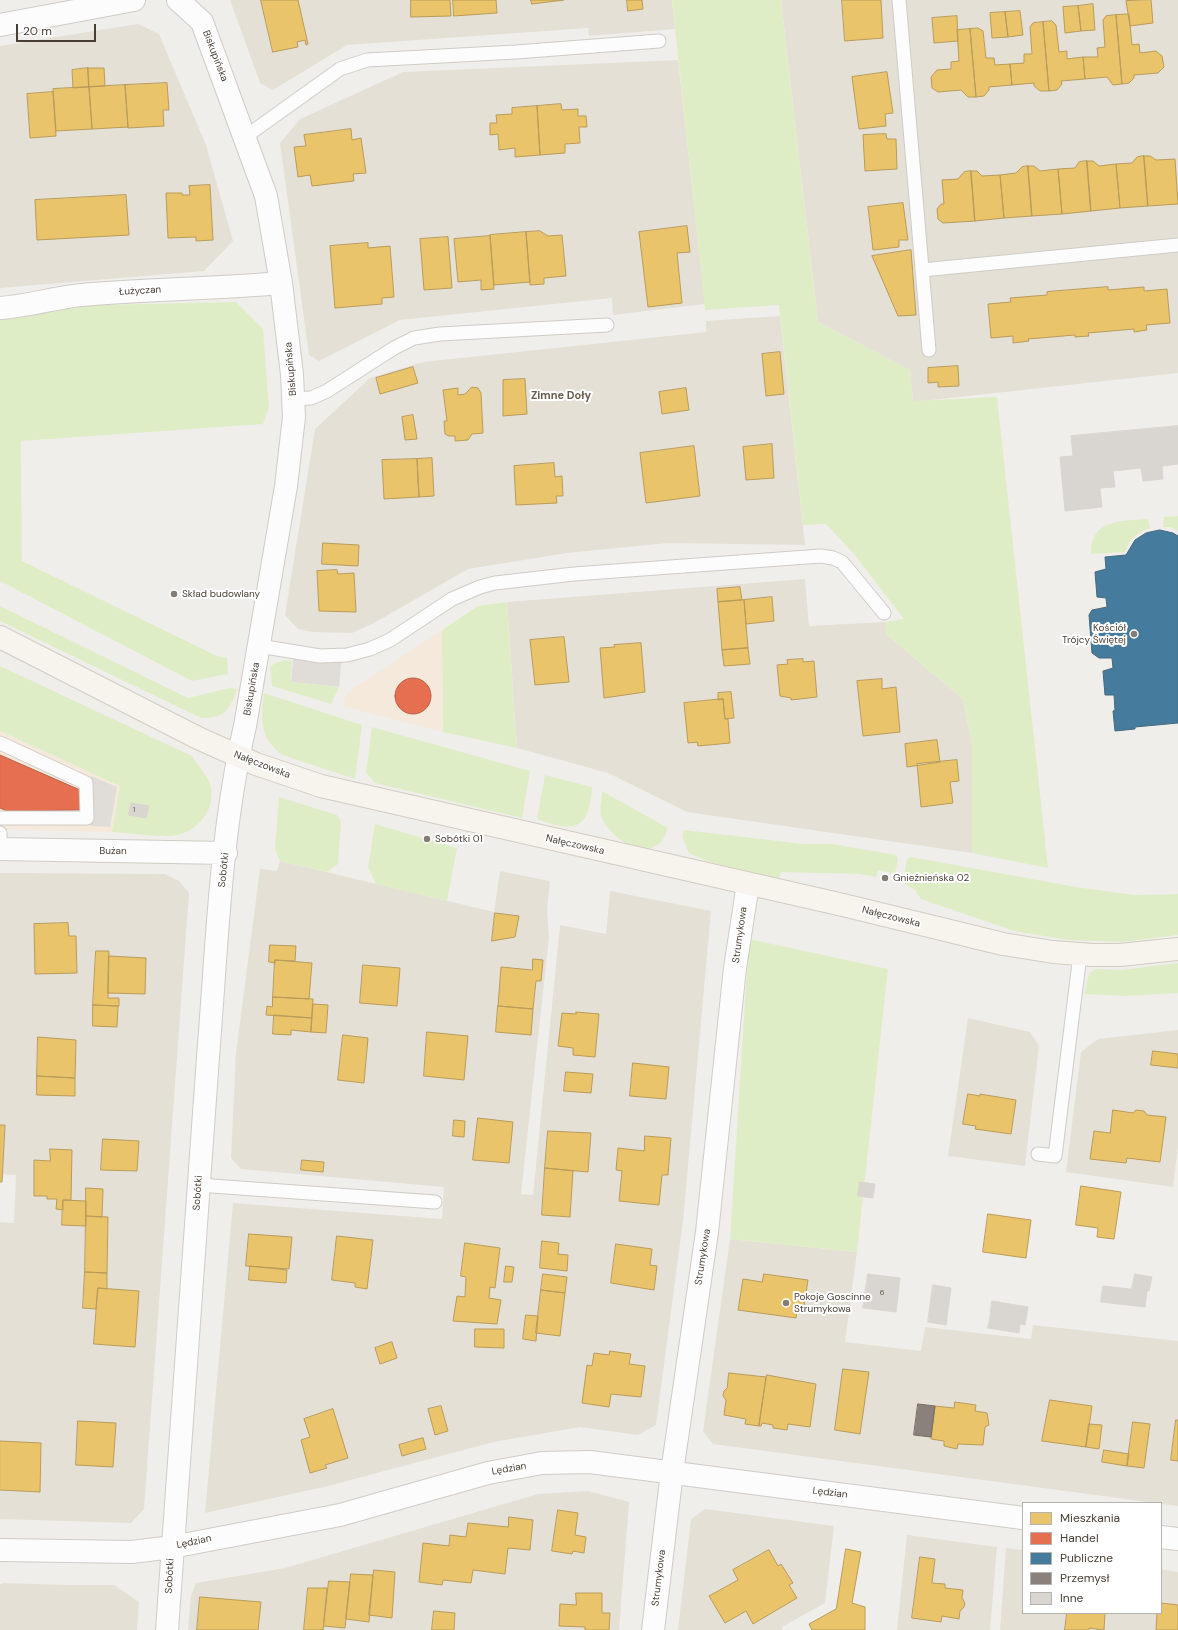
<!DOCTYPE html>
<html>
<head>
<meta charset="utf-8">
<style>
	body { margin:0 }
	#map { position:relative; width:1178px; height:1630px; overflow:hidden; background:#f0eeea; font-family:"DM Sans",sans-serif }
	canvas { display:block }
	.legend { position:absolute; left:1022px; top:1502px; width:140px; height:112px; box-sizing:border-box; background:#fff; border:1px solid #b6b2ae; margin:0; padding:5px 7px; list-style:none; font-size:12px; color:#483f34 }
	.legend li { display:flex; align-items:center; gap:8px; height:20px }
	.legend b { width:20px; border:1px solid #b6b2ae }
	.scale { position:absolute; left:16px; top:24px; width:80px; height:18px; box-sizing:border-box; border:2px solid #483f34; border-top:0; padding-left:5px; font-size:12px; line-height:14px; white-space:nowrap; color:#483f34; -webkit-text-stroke:3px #fff; paint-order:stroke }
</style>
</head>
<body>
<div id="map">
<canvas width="1178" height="1630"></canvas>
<ul class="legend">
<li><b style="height:11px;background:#e9c46a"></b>Mieszkania</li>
<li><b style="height:11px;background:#e76f51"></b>Handel</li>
<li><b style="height:11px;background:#457b9d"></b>Publiczne</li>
<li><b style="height:11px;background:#8a817c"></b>Przemysł</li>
<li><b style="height:11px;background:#d9d5d0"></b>Inne</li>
</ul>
<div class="scale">20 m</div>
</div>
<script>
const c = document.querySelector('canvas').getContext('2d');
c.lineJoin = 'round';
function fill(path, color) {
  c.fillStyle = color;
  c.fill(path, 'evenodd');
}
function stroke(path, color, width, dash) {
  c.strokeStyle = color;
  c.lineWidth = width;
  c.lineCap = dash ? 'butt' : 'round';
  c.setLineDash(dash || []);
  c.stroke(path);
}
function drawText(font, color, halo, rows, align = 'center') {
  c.font = font + ' "DM Sans",sans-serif';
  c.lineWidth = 4;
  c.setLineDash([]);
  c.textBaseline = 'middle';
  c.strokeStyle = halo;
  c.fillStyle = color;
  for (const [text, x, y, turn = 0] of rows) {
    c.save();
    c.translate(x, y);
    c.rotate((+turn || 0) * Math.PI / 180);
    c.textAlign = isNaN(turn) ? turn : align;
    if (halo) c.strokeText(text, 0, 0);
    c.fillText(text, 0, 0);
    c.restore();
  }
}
fill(new Path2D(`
	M230 0H672L675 29 589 36 588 28 347 45 273 90 260 83Z
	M781 0H1178V373L913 402 910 370 818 322Z
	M138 24 159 34 206 145 233 241 204 271 0 288V46Z
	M678 60 705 304 613 315 612 298 400 320 319 361 309 355 280 143 300 119 403 72Z
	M780 316 805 545 668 543 567 553 468 569 374 623 352 633 313 632 298 629 285 615 315 429 370 378 423 362 706 332V321Z
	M805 579 809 626 885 622 887 635 963 699 972 746V853L687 812 608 773 517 748 507 602Z
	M280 861 494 912 500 871 550 881 547 909 549 937 521 1194 533 1195 560 925 606 934 610 891 711 911 683 1221 656 1425 638 1435 580 1427 494 1442 324 1487 205 1513 233 1203 442 1219 444 1187 241 1169 231 1158 236 1053 260 869 277 871Z
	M0 873 165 874 179 881 189 893 144 1509 131 1523 0 1519V1222L14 1223 16 1175 0 1174Z
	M968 1018 1030 1032 1039 1046 1025 1166 948 1156Z
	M1178 1030V1146L1173 1187 1066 1172 1081 1052 1098 1039Z
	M730 1239 857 1252 845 1342 921 1351 925 1327 1031 1339 1033 1325 1178 1341V1506L713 1444 703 1431Z
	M588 1491 629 1502 619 1630H188L191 1596 196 1583 285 1568 538 1494Z
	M705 1509 834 1526 825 1603 782 1627 783 1630H678L691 1519Z
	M907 1535 997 1547 990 1630H897Z
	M1006 1548 1023 1550V1613H1161V1569L1178 1572V1630H1000Z
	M2 1583 66 1585H114L139 1602 137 1630H0V1585Z`), '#e5e0d6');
fill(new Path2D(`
	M442 630 443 732 342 706 347 693Z
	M0 731 120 786 112 832 0 829Z`), '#f4e9db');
fill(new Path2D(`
	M294 652 342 655 339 687 291 682Z
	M91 776 117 787 110 827 91 826Z`), '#e0ddd8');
fill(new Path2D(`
	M672 0H781L818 322 910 370 913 401 997 397 1048 868 972 853V746L963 699 887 635 885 622 904 619 854 554 826 524 803 525 779 305 705 310Z
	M236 302 263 329 269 408 263 424 21 441 22 561 217 656 227 658 228 674 192 681 0 581V319L95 305Z
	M1178 516V531L1170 527H1163L1164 517Z
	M1148 519 1150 528C1137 532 1129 540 1125 552L1091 554C1090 519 1121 521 1148 519Z
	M507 602 517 748 443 732 442 630 478 606Z
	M0 606 188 698 230 688 237 689C230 710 224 719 201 718L0 621Z
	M285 660 292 661 291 682 339 687 331 704 272 686 270 667 275 663Z
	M0 666 192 756C197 764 207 775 210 784 217 807 200 830 177 835 163 838 129 833 112 832L120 786 0 731Z
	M264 693 362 725 355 779 282 755C259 737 261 719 264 693Z
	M372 727 530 771 522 818 375 783 366 773Z
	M545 775 592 787C589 831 575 833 537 819Z
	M602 791 668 828C666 833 664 839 661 842 641 861 609 836 601 816 599 810 602 798 602 791Z
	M279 797 337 815 341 821 338 864 327 872 280 861 275 849Z
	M375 824 457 848 447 901 376 884 368 867Z
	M684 830 804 844H832L896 855 898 858 895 874 878 870 876 877 859 874 781 872 779 879 709 862 689 853 682 837Z
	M911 857 1076 887 1134 895 1178 894V935L1123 942 1068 940 1014 931 921 899 915 890 903 883 907 859Z
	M749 939 888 969 857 1252 730 1239Z
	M1178 963V993L1126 996 1084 994 1089 974 1095 969 1122 970Z`), '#dfedc7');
const homes = new Path2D(`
	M261 0H298L308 44 306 45 305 40 297 42 298 47 273 52Z
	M411 0H450L451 16 411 17Z
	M453 0H496L497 13 454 16Z
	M531 0H564L532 4Z
	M627 0H642L643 9 628 11Z
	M842 0H881L883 38 845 41Z
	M1151 0 1153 23 1130 26 1126 1Z
	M1093 4 1095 30 1081 31 1078 6Z
	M1078 6 1081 31 1065 33 1063 7Z
	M1020 11 1023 35 1008 37 1005 12Z
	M1005 12 1008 37 992 38 990 13Z
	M1127 14H1129L1132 45 1139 44 1140 53 1156 51 1162 56 1164 67 1158 73 1134 75V78L1129 83 1122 84 1116 15Z
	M1116 15 1122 84 1113 85 1107 77 1085 79 1083 57H1098L1097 48 1105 47 1103 20 1106 16Z
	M957 16 958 41 934 43 932 18Z
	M1052 21 1056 25 1059 52 1067 51V59L1083 57 1085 79 1061 81 1062 84 1057 90 1049 91 1043 22Z
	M1043 22 1049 91H1040L1034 86V83L1012 85 1010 64 1024 63V54H1032L1030 27 1033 23Z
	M978 28 983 31 986 58H994L995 65 1010 64 1012 85 989 87V90L984 96 976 97 970 29Z
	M970 29 976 97H968L961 90 938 92 932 88 931 77 937 70 951 69V62L959 61 957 30Z
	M88 68 89 87 73 88 72 70Z
	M88 68H104L105 86 89 87Z
	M887 72 893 113 885 114 886 126 859 129 852 77Z
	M167 83 169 110H163L164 126 128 128 125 85Z
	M125 85 128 127 92 129 89 87Z
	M89 87 92 129 56 131 53 89Z
	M53 92 56 136 30 138 27 94Z
	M561 104 562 110 578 109V116H586L587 127H579L580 143 565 144V153L540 155 537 106Z
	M537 106 540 155 515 157V148L499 150 498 134 490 135V123H497L496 115 512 114V108Z
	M351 129 352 140 361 138 366 173 353 174 354 181 312 186 310 175 298 177 294 147 306 146 304 135Z
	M886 134 887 139H896L897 169 865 171 863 135Z
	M1144 156H1150L1156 160 1175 159 1178 204 1148 206Z
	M1144 156 1148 206 1120 208 1116 164 1132 163 1137 157Z
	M1087 161 1091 211 1062 214 1058 169 1075 168 1079 162Z
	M1087 161H1093L1099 166 1116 164 1120 208 1091 211Z
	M1028 166H1034L1040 171 1058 169 1062 214 1032 216Z
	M1028 166 1032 216 1004 218 1000 175 1016 173 1022 167Z
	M971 171 975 221 943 223 938 219 937 209 941 204H944L942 180 958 179 964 172Z
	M971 171H977L982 176 1000 175 1004 218 975 221Z
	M210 185 213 240 196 241V237L168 238 166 193H182V195H190L189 186Z
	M126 195 129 235 37 240 35 200Z
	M903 203 908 240H899V247L873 250 868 207Z
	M687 226 690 252 677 253 682 303 648 307 639 232Z
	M540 231 548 236 562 235 566 276 544 278V284L530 285 526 232Z
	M526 232 530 282 494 285 490 235Z
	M490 236 494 289 481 290V280L458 282 454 239Z
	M448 237 452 288 424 290 420 239Z
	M368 243V248L390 246 394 297 382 298V304L335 308 330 246Z
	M911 250 916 315 898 316 872 256Z
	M1108 287V290L1144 287V291L1167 289 1170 323 1146 325 1147 330 1134 332V329L1088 333 1089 336 1075 337V335L1028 339 1029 341 1013 343V336L991 338 988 304 1011 302 1010 298 1047 295V292Z
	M780 352 784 394 766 396 762 354Z
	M958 366 959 386 938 387V382L928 383V368Z
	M413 367 418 383 380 394 376 378Z
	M525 379 527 414 503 416V380Z
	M472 387 478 388 481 393 483 433 472 434 468 440 455 441V436H449L445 434 444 421H447L443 390 458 388V395L465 394Z
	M686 388 689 410 662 414 659 392Z
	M413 415 417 439 405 440 402 417Z
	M772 444 774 478 746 480 743 447Z
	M694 446 700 496 646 503 640 453Z
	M432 458 434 496 419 497 417 459Z
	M417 459 419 497 384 499 382 460Z
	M554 463 555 477 562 476 563 496H556L557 503 516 505 514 466Z
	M323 543 359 545 358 566 322 564Z
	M337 570 338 574 354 573 356 612 319 611 317 571Z
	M740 587 742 600 718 602 717 589Z
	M772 597 774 621 746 624 744 600Z
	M744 600 748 648 722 650 718 602Z
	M564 637 569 682 535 685 530 640Z
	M641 643 645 692 604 698 600 648 615 647 614 645Z
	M748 648 750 664 724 666 722 650Z
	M803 659V662L814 661 817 697 791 700V698L780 696 777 665 788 664 787 660Z
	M882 679V689L896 687 900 732 863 736 857 681Z
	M731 692 734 718 725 719 723 699 718 700V693Z
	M723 699 725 719H728L730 743 698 746 697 742 688 743 684 703Z
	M937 740 940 762 907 767 905 744Z
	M957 760 959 781 950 782 953 803 921 807 917 764Z
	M495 913 519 916 515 937 492 941Z
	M68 923 69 936H76L77 973 35 974 34 924Z
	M270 945 296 946 295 961 275 960V963L269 962Z
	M96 951H109L108 998H119V1006L93 1005Z
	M109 956 146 958 145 994 108 993Z
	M533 959 543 960 541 981H536L533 1009 498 1006 501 967 532 970Z
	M275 960 312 963 309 999 273 997Z
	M363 965 400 968 397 1006 360 1003Z
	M273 997 313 999 312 1018 266 1015 267 1006 272 1007Z
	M313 1004 328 1005 326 1033 311 1032Z
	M93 1005 118 1006 117 1027 93 1026Z
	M498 1006 533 1009 531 1035 496 1032Z
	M576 1012 599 1014 595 1057 573 1055V1048L558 1046 562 1013 576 1014Z
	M274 1015 312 1018 311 1032 291 1030V1035L273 1034Z
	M427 1032 468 1036 464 1080 424 1076Z
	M343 1035 368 1038 364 1083 338 1080Z
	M38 1037 76 1040 75 1078 37 1076Z
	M1153 1051 1178 1054V1068L1151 1065Z
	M633 1063 669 1067 666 1099 630 1096Z
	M566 1072 593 1074 591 1093 564 1091Z
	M37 1076 75 1078V1096L37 1095Z
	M968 1094 980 1096V1094L1016 1100 1011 1134 975 1129 976 1126 963 1124Z
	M1113 1110 1133 1113 1136 1110 1144 1111 1147 1115 1166 1117 1160 1162 1127 1158 1126 1163 1090 1159 1094 1131 1110 1133Z
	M478 1118 513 1122 509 1163 473 1160Z
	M454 1120 465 1121 464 1137 453 1136Z
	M0 1125H5L2 1182H0Z
	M548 1131 591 1133 588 1172 545 1168Z
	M645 1136 671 1138 668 1175H662L659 1205 619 1201 622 1171 616 1170 618 1148 644 1151Z
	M103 1139 139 1141 137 1171 101 1170Z
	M50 1149 72 1150 71 1200H63V1210L56 1209 57 1199H47V1196H34V1160L50 1161Z
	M302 1160 324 1162 323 1172 301 1170Z
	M545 1168 573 1171 570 1217 542 1215Z
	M1081 1186 1121 1192 1114 1239 1097 1237 1098 1228 1076 1225Z
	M86 1188 103 1189 102 1217 86 1216Z
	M63 1200 86 1201V1226L62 1225Z
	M988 1214 1031 1220 1026 1258 983 1252Z
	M86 1216 108 1217 107 1273 85 1272Z
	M249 1234 292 1237 289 1269 246 1266Z
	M337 1236 373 1240 367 1289 355 1287V1283L332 1280Z
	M542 1241 559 1243 558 1254 568 1255 567 1271 540 1268Z
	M465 1243 500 1248 495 1288 490 1287 489 1298 501 1300 497 1324 453 1321 457 1296 465 1297 466 1277 461 1276Z
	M616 1244 652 1249 650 1265 657 1266 654 1290 611 1283Z
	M250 1266 287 1270 286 1283 249 1280Z
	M506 1266 514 1267 512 1282H504Z
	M85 1272 107 1273V1289L98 1288 96 1309 83 1308Z
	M543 1274 567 1277 565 1293 541 1290Z
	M764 1274 808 1280 804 1305 798 1304 796 1318 738 1310 743 1279 762 1282Z
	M98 1288 139 1291 135 1347 94 1344Z
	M541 1290 565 1293 560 1336 536 1333Z
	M526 1315 538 1316 536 1341 523 1339Z
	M475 1329H504V1348L475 1347Z
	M392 1342 397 1358 380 1364 375 1348Z
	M610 1351 631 1354 629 1364 645 1366 641 1397 611 1394 609 1407 582 1403 587 1365 592 1366 594 1353 609 1355Z
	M843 1369 869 1372 860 1434 835 1430Z
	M729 1373 766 1377 759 1426 745 1424 746 1419 724 1415 726 1400 723 1396 724 1391 727 1388Z
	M767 1375 816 1384 810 1427 788 1424 787 1430 773 1428V1425L762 1423 761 1426H759Z
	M1050 1400 1092 1406 1086 1447 1042 1441Z
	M955 1402 976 1405 975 1411 987 1413 989 1425 985 1427 983 1445 958 1444 957 1449 944 1446V1441L931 1439 935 1406 954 1408Z
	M441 1406 448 1431 435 1435 428 1409Z
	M333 1409 348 1458 325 1465 327 1468 310 1473 301 1440 310 1437 304 1419Z
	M1176 1420H1178V1461L1171 1460Z
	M78 1421 116 1423 113 1467 76 1465Z
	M1133 1422 1150 1424 1144 1468 1127 1466Z
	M1089 1424 1102 1425 1099 1449 1086 1447Z
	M423 1438 426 1449 402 1456 399 1445Z
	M0 1441 41 1443 40 1492 0 1490Z
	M1104 1450 1129 1454 1127 1466 1102 1462Z
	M558 1510 578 1513 575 1535 586 1537 584 1553 573 1551 572 1554 552 1551Z
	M509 1517 533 1520 530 1550 508 1548 505 1574 473 1570 471 1583 443 1580 442 1585 419 1582 423 1543 449 1546 450 1535 466 1537 468 1523 508 1527Z
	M846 1549 861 1552 852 1603 865 1607V1630H812L809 1624 836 1609Z
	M769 1550 778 1566 781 1564 793 1583 789 1585 797 1598 753 1624 746 1611 725 1623 709 1596 738 1580 733 1570Z
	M920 1557 935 1559 932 1583 945 1584V1588L963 1590 962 1598 965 1603 964 1607 960 1611 959 1619 942 1616 941 1622 912 1618Z
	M374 1570 395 1572 392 1618 369 1615Z
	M351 1574 373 1575 369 1622 346 1619Z
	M329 1581 350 1582 345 1628 324 1626Z
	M308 1588H327L323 1630H304Z
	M576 1593H602V1613H610L609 1630H585V1627L559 1626 560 1604 576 1605Z
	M200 1597 261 1602 258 1630H197Z
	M1161 1603 1178 1605V1630H1156L1157 1613H1161Z
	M434 1611 455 1613 454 1630H432Z
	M1067 1613H1105L1104 1630 1089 1628V1630H1065Z`);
fill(homes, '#e9c46a');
stroke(homes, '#b99c5a', 1);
const shops = new Path2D(`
	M395 696a18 18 0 1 1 36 0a18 18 0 1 1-36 0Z
	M0 755 80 790V810L7 811 0 808Z`);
fill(shops, '#e76f51');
stroke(shops, '#b76148', 1);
const public = new Path2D(`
	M1160 530 1173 533 1178 536V723L1135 727V729L1115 731 1113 711 1115 710 1114 695H1105L1103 671 1113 668 1112 658H1099L1092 653 1089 615 1092 610 1107 607 1106 598 1097 597 1095 572 1106 569 1105 557 1126 555 1135 540 1146 533Z`);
fill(public, '#457b9d');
stroke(public, '#46697e', 1);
const industry = new Path2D(`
	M918 1404 935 1406 931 1437 914 1435Z`);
fill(industry, '#8a817c');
stroke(industry, '#766d66', 1);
const building = new Path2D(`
	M1178 426V464L1162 466 1163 479 1143 481 1141 468 1113 471 1115 487 1100 488 1102 507 1065 511 1060 457 1073 456 1071 436Z
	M131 803 149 806 146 818 129 815Z
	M860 1182 875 1184 873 1198 858 1196Z
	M868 1274 900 1278 896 1312 863 1308Z
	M1135 1274 1152 1277 1149 1291 1132 1289Z
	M933 1285 951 1288 946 1325 928 1322Z
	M1103 1286 1147 1291 1145 1307 1101 1302Z
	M992 1301 1028 1307 1025 1325 990 1319Z
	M990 1319 1020 1324 1019 1333 988 1328Z`);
fill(building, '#d9d5d0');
stroke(building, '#d9d5cf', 1);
const service = new Path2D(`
	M899 0 929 350
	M245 137 340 69 367 60 516 52 659 41
	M922 270 1178 245
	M293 399 311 398 327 391 394 348 414 338 440 334 607 325
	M259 646 320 656 347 655 370 649 390 640 452 599 480 587 495 583 574 574 821 556 833 558 842 562 884 613
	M0 743 86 783 87 818H0
	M0 833V850
	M1038 1154 1055 1156 1080 955
	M198 1185 435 1202`);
const minor = new Path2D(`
	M0 25 134 0
	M0 308C27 306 54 298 81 295 148 289 215 289 281 283
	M0 849 226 853
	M1161 1537 1178 1539
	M0 1550 132 1552 172 1547 340 1515 488 1473 542 1463 590 1462 1023 1518
	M167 1630C180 1439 193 1248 208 1057 217 947 220 834 245 726L286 486 294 417 292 374 281 283 266 196 202 22 178 0
	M653 1630 672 1472 707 1232 735 968 748 884`);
const secondary = new Path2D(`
	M0 637 198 738 256 764 321 786 843 905 1003 944 1053 952 1092 955H1120L1178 949`);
stroke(service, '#cfccc7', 15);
stroke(minor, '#cfccc7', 24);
stroke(secondary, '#d2ccc1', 24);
stroke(service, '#fdfcfc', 13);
stroke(minor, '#fdfcfc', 22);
stroke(secondary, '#f7f4ee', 22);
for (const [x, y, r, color] of [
	[174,594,4,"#837c74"],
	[1134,634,4,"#837c74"],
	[427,839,4,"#837c74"],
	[885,878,4,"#837c74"],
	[786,1303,4,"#837c74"]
]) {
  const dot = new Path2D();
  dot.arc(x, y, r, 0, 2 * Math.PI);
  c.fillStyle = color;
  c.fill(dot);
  stroke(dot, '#fff', 1.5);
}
drawText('8px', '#6e665c', null, [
	["1",134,810],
	["6",882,1293]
]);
drawText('10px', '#483f34', '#fff', [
	["Biskupińska",215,56,69],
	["Łużyczan",140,291,-3],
	["Biskupińska",291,369,-95],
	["Biskupińska",252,689,-80],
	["Nałęczowska",262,765,21],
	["Nałęczowska",575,845,13],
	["Bużan",113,851],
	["Sobótki",224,870,-84],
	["Nałęczowska",891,917,14],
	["Strumykowa",740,935,-82],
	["Sobótki",198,1193,-86],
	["Strumykowa",703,1257,-81],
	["Lędzian",509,1469,-10],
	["Lędzian",830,1493,7],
	["Lędzian",194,1542,-12],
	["Sobótki",170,1576,-87],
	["Strumykowa",659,1578,-83]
]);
drawText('10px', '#483f34', '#fff', [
	["Skład budowlany",182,594],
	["Kościół",1126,628,"right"],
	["Trójcy Świętej",1126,640,"right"],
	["Sobótki 01",435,839],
	["Gnieźnieńska 02",893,878],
	["Pokoje Goscinne",794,1297],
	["Strumykowa",794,1309]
], 'left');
drawText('bold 11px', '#6b5d4b', '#fff', [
	["Zimne Doły",561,396]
]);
</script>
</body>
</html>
